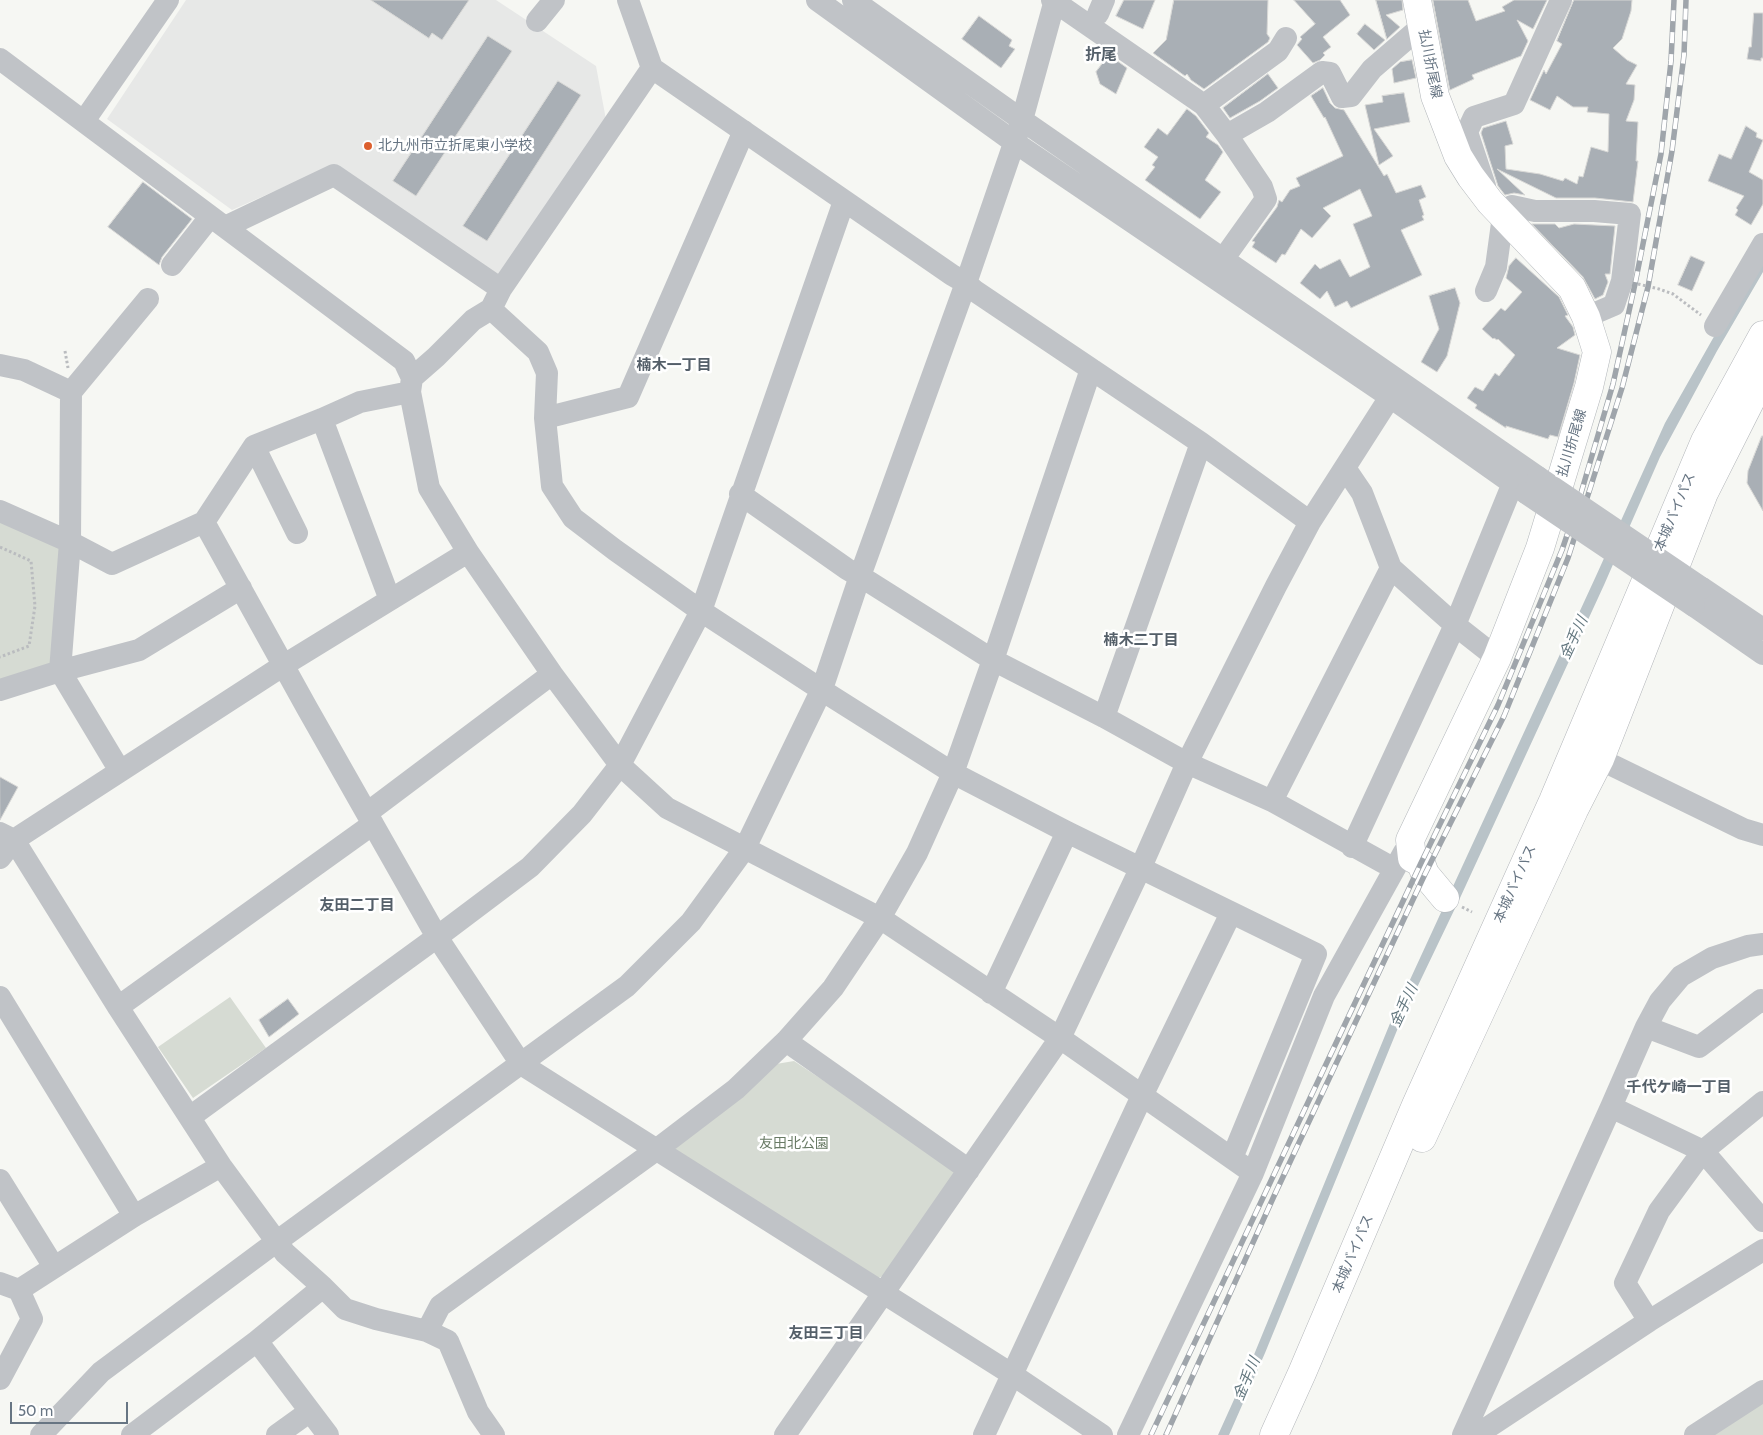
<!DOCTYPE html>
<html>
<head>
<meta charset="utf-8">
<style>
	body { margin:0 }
	#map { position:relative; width:1763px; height:1435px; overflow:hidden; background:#f6f7f3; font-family:Cabin,sans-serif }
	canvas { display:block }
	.scale { position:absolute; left:10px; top:1402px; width:118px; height:22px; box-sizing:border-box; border:2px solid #677583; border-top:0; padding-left:6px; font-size:15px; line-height:18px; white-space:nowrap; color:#677583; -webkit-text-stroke:4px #fff; paint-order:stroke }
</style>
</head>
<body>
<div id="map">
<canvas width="1763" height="1435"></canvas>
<div class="scale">50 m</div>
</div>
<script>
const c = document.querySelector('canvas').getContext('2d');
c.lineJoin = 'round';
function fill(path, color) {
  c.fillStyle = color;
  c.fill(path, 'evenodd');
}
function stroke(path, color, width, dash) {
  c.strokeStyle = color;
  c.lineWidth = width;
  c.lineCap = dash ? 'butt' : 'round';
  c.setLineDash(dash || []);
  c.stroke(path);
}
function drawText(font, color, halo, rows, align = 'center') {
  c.font = font + ' Cabin,"Noto Sans JP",sans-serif';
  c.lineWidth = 5;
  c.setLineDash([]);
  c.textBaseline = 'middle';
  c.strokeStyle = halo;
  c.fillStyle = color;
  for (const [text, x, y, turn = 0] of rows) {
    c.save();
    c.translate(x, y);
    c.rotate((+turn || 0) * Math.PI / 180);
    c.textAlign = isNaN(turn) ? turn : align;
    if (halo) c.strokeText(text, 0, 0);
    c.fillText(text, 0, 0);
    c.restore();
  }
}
fill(new Path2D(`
	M186 0H496L596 66 607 125 500 280 327 168 232 210 107 119Z`), '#e7e8e7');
fill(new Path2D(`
	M0 517 64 546 51 668 0 686Z
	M230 997 266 1048 193 1098 158 1047Z
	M794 1061 957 1169 885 1275 874 1280 676 1150 674 1142 776 1064Z
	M1763 1400V1435H1710Z`), '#d6dbd3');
fill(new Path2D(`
	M1763 258V272L1717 351 1660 457 1604 585 1460 898 1400 1023 1265 1353 1229 1435H1218L1251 1362 1391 1021 1596 576 1665 423 1716 333Z`), '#b9c3c8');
const building = new Path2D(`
	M371 0H469L442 40 432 33 429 38Z
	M1124 0H1155L1143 29 1116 16Z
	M1174 0H1268L1267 34 1270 38 1268 42 1204 89 1191 80 1187 74 1185 76 1153 53 1166 40Z
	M1294 0H1340L1350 15 1323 37 1331 47 1323 53 1325 55 1320 60 1313 63 1297 45 1302 39 1300 37 1315 24Z
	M1376 0H1402L1403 10 1386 15 1400 27 1387 39Z
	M1433 0H1468L1476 21 1505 11 1502 7 1514 0H1547L1533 29 1517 20 1528 41 1521 56 1472 75 1474 79 1450 90Z
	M1574 0H1632L1631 11 1622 39 1613 48 1627 60 1637 65 1626 84 1635 85 1634 100 1626 121 1638 122 1636 161H1638L1633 202 1595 198H1556L1497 169 1525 195 1514 193 1505 195 1498 186 1481 133 1483 128 1506 121 1513 144 1505 146 1506 169 1540 174 1563 181 1565 178 1577 184 1579 176 1583 177 1591 147 1608 152 1609 114 1587 112 1588 107H1573L1557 96 1550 110 1530 100 1544 70 1546 74 1562 44 1557 41Z
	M1754 13H1763V58H1761V61L1747 59 1749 47H1751Z
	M979 16 1012 40 1009 46 1015 49 1001 68 962 39Z
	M1365 24 1385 40 1374 50 1357 34Z
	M488 36 512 51 416 196 393 181Z
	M1109 55 1127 68 1116 94 1100 84 1096 72Z
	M1412 60 1416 78 1394 83 1392 69 1400 62Z
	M1268 74 1278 88 1260 101 1230 118 1223 108Z
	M558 81 581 95 487 241 463 226Z
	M1323 88 1330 103 1335 108 1344 110 1384 176 1387 174 1396 193 1421 185 1426 197 1419 200 1424 215 1422 216 1424 220 1401 230 1422 275 1351 308 1347 301 1335 307 1327 291 1320 299 1300 283 1315 264 1320 269 1340 259 1350 277 1370 267 1353 224 1372 216 1360 189 1323 208 1331 216 1312 238 1301 229 1285 255 1282 254 1276 263 1252 247 1255 242 1252 241 1277 207 1279 200 1282 202 1290 190 1300 186 1296 178 1343 156 1325 117 1324 118 1311 96Z
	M1404 93 1410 122 1374 129 1393 156 1379 165 1365 105 1383 102 1382 96Z
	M1187 109 1196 116 1209 133 1206 137 1218 145 1223 152 1205 180 1221 192 1200 219 1145 180 1155 167 1152 165 1158 157 1144 147 1158 128 1167 135Z
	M1746 126 1757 133 1756 137 1763 140 1749 172 1763 180V204L1751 225 1735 215 1738 210 1736 208 1744 196 1708 181 1719 154 1731 159Z
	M143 182 192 219 162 257 159 265 108 227Z
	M1532 224H1555L1559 228 1574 224 1615 226 1610 274H1605L1608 282 1603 295 1595 299 1583 277Z
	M1691 256 1705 262 1692 291 1678 285Z
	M1516 258 1559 297 1568 315 1565 316 1573 327 1575 335 1557 348 1580 355 1574 383 1558 437 1550 435 1548 439 1506 426V428L1475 408 1477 405 1467 398 1475 387 1483 391 1495 373 1499 376 1515 355 1498 339 1497 340 1494 338 1493 339 1482 329 1501 308 1505 311 1522 292 1506 278 1509 266Z
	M1455 288 1460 303 1447 356 1437 372 1421 362 1439 329 1429 296Z
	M1762 436H1763V511L1747 483 1748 471Z
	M0 777 18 787 0 820Z
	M288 999 299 1014 269 1037 259 1020Z`);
fill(building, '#a9afb5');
stroke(building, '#d8d8d6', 1);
const major = new Path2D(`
	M1417 0 1435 96 1458 156 1471 177 1490 202 1572 288 1586 317 1597 352 1589 387 1540 548 1497 658 1410 840 1412 858 1421 863 1425 874 1445 898`);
const highway = new Path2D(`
	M1422 1138 1574 810 1600 759 1704 493 1763 376
	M1274 1435 1302 1373 1416 1105 1553 801 1705 441 1763 335`);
stroke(major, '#b3b7bb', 29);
stroke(highway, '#b3b6ba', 29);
stroke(new Path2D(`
	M1638 284 1659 289 1673 294 1701 315
	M65 351 68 368
	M0 547 31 561 35 606 29 646 0 657
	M1462 907 1472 912`), '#babcbf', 3, [2.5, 2.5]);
stroke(new Path2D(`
	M817 0 1014 142 1390 397 1526 493
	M853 0 1022 120 1538 477
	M1052 0 1204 105 1227 135 1262 187 1266 199 1224 258
	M1098 14 1104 0
	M537 21 554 0
	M0 59 404 361 412 378 410 392 429 488 468 552 552 674 620 765 667 808 880 918 1060 1038 1253 1173
	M652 68 952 275 966 283 975 291 1201 443 1310 522
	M1204 105 1278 51 1286 38
	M84 121 168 0
	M1227 135 1267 112 1322 72 1330 73 1342 97 1351 96 1372 69 1423 25
	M1485 186 1467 132 1474 117 1514 104 1561 0
	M1499 212 1512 206 1535 211H1594L1630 214 1622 281 1614 305 1586 317
	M225 227 334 175 501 289
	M172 265 210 217
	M1486 291 1496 267 1503 216
	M491 309 538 352 547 373 545 418 552 486 573 518 615 550 701 611 831 696 953 773 1067 832 1316 954 1232 1158
	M1715 326 1763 244
	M0 365 24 370 71 392 70 542 60 671 120 771
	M412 378 436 357 473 320 491 309 501 289 652 68 628 0
	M71 392 148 299
	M545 418 628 397 744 131
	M322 419 390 600
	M254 446 297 533
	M1345 468 1362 493 1391 568 1455 625 1497 658
	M740 494 847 569 871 583 993 660 1104 717 1187 763 1272 801 1384 863
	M0 511 70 542 112 564 204 522 254 446 322 419 360 402 410 392
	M204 522 307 708 437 937 521 1064 1013 1375 1102 1435
	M1702 588 1763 629
	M1694 606 1763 654
	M0 690 60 671 139 650 241 588
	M1104 717 1201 443
	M1585 752 1743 829 1763 835
	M1272 801 1391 568
	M367 813 552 674
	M0 833 14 840 118 1007 221 1166 285 1253 323 1287 345 1309 376 1319 427 1331 448 1341 478 1412 494 1435
	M1352 847 1455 625 1513 483
	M0 858 14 840 284 665 468 552
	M991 993 1067 832
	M0 997 134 1216
	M118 1007 373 824
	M1646 1027 1699 1047 1761 1000 1763 1002
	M786 1041 969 1170
	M1763 1102 1703 1151 1659 1211 1625 1283 1649 1321 1763 1250
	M1611 1107 1703 1151 1763 1221
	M190 1117 437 937 530 867 582 814 620 765 701 611 844 201
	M0 1180 54 1267
	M0 1283 19 1290 134 1216 221 1166
	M323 1287 257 1341 328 1435
	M427 1331 440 1306 656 1150 736 1089 786 1041 833 988 880 918 917 853 953 773 993 660 1091 369
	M0 1379 32 1319 19 1290
	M1464 1433 1481 1432 1649 1321
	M41 1435 101 1372 276 1242 627 986 691 922 745 848 822 689 860 576 966 283 1022 120 1055 0
	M132 1435 257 1341
	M277 1435 309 1412
	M785 1435 1060 1038 1141 867 1187 763 1276 586 1310 522 1390 397
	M984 1435 1142 1096 1231 913
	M1128 1435 1253 1173 1324 996 1404 852
	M1463 1435 1611 1107 1646 1027 1660 1001 1681 976 1712 958 1748 946 1763 944
	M1695 1435 1763 1391`), '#c0c3c7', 22);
stroke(major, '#fff', 28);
stroke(highway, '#fff', 28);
const rail = new Path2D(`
	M1151 1435 1421 863 1498 705 1562 550 1579 500 1613 384 1635 284 1661 154 1671 61 1674 0
	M1166 1435 1274 1196 1425 874 1504 716 1568 558 1622 388 1648 287 1672 151 1684 55 1686 0`);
stroke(rail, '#9fa5ab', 5.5);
stroke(rail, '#fff', 4, [11]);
stroke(new Path2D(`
	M1538 477 1702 588
	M1526 493 1694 606`), '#c0c3c7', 22);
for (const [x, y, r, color] of [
	[368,146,5,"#dc5f2e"]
]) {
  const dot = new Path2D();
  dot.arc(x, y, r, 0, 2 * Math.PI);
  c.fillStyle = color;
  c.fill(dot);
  stroke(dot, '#fff', 2);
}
drawText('14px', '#677583', '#fff', [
	["払川折尾線",1430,64,79],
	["払川折尾線",1572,443,-73],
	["本城バイパス",1675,512,-67],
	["本城バイパス",1515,884,-66],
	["本城バイパス",1353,1254,-67]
]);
drawText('14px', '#677583', '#fff', [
	["北九州市立折尾東小学校",378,146]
], 'left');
drawText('14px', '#697b65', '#fff', [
	["友田北公園",794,1144]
]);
drawText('bold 15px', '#545f69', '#fff', [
	["楠木一丁目",674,366],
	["楠木二丁目",1141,641],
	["友田二丁目",357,906],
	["千代ケ崎一丁目",1679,1088],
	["友田三丁目",826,1334]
]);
drawText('italic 15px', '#63777f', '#fff', [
	["金手川",1574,638,-65],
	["金手川",1404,1006,-65],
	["金手川",1247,1379,-67]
]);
drawText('bold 16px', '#545f69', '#fff', [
	["折尾",1101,55]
]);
</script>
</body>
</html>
